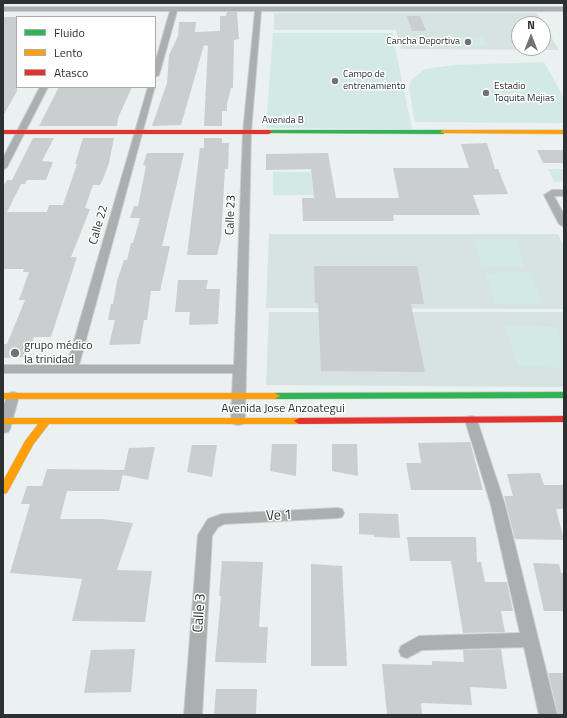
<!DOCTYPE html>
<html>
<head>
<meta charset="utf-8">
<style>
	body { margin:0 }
	#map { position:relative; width:567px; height:718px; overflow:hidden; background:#ebf0f0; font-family:"Titillium Web",sans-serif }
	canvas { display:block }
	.frame { position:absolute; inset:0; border:4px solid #2c3030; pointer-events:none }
	.legend { position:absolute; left:16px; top:16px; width:140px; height:72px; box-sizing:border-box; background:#fff; border:1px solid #abacac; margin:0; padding:5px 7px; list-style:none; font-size:12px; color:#2c3030 }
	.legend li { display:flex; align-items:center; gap:8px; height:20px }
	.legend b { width:20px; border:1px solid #abacac }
	.north { position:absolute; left:511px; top:16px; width:40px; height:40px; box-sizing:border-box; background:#fff; border:1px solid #abacac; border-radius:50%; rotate:0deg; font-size:11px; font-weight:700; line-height:16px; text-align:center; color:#2c3030 }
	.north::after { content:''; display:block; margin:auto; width:14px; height:18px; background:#6f7373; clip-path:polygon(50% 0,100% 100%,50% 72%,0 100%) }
</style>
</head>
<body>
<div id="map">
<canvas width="567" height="718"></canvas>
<div class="frame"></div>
<ul class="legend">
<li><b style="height:5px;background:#30b455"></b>Fluido</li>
<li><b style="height:5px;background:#ff9f0a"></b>Lento</li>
<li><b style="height:5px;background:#e5322d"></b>Atasco</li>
</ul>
<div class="north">N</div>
</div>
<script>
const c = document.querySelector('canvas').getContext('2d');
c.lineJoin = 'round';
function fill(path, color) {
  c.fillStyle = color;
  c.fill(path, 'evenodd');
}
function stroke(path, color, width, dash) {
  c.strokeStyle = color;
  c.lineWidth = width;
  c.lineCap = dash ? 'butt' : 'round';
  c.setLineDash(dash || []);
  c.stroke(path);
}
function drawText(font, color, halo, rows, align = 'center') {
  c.font = font + ' "Titillium Web",sans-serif';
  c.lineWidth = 3;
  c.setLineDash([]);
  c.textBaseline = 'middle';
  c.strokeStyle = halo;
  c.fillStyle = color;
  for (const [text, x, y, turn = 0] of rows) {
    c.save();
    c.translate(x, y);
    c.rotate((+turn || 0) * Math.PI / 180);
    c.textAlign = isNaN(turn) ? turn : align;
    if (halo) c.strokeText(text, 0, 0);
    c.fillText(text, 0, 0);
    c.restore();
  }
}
fill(new Path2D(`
	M274 13H537L559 50 401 49 396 30H274ZM519 24H543V48H519Z
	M269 234H558L564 247V309L266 308Z
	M269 312H564V387L266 385Z`), '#d6e3e1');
fill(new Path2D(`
	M273 33H392L412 129 266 128Z
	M447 37H484L489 46H451Z
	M544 62 564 98V123L415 122 409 89 411 80 425 69 455 65Z
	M548 169H564V181L554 182Z
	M273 172H312L313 195H273Z
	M474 239H517L524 267H482Z
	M530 272 543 305 495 304 485 273Z
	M505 326 555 327 564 349V368L518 366Z`), '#d2e9e6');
fill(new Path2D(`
	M227 12H237L239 39 234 40 233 88H231L227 104V111H222V126H204L208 46 204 45 181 125 152 126 167 83 169 55 178 36 179 22H196L195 32 220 31V16H226Z
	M407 16H420L426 31H412Z
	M3 17H17V91L3 116Z
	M59 87H132L118 118 117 126H39Z
	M33 138H54L42 161 53 162 46 180H27L25 184H21L7 212H47L49 205H63L77 164H75L83 138H114L109 163 103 179 100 185H93L85 208 90 209 71 257H77L51 337H34L26 357 3 358V344H7L25 300H19L29 272H23L24 269H3V187L7 180H12Z
	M204 138H222V143H229L228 169H225L221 239 217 255H187L200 148H204Z
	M487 143 495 169H498L508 194 473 195 480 215H393L394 221H303L302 198H314L311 169 266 170V154L328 153 336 198H399L393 168H469L461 144Z
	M537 150H564V163H543Z
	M147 153H184L162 246H170L160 291H151L147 320H144L140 344 109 345 115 320H108L111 304H113L117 281 124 260H127L131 243H133L140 218H130L134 206H138L146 166 143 165Z
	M314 266H417L424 304H411L425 372 321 371 318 303H315Z
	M178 280H208L206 289H220L218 324 189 325 190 312H175Z
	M470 442 483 490H411L406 463H421L418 443Z
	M272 444H297L296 476 270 471Z
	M332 444H357L358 476 332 471Z
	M192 445H217L212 477 187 472Z
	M155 447 148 480 123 475 129 448Z
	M47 469 124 470 119 491H67L60 519H103L133 523 117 570 152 571 145 622 72 621 82 579 10 573 30 504H21L27 486H42Z
	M540 473 544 485H564V509H556L564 540 515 539 504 496H513L507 474Z
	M359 513 398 514 400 538 374 537V535L359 534Z
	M407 537H476L477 562H481L485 582H507L513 611H501L505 632 463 633 451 561H410Z
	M222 561 263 562 259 627H268L266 663 215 662 221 596H219Z
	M533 563 559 564 561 573H564V611H544Z
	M311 564 342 566 347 666H311Z
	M135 649 131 692 84 693 91 650Z
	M501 649 507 689 470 687 472 705 421 703 422 715H387L382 664 432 665V661L464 662 463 650Z
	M548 673H564V715H558Z
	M216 689H257L256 715H214Z`), '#cacece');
const street = new Path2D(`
	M3 7H564V11H261L251 132 245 421 243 424 238 425 233 424 231 421 233 373H3V365H67L148 87 155 86 79 365H234L243 132 255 11H177L159 75 155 77V63L170 11H3Z
	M40 87H48L7 167 3 170V158Z
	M552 190H564V196H554L564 215V227L559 224 544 195Z
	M13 392 17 393 19 396 10 429 8 432 3 433C3 420 1 405 9 393Z
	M471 416 476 417 477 420 505 505 557 715H539L524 647 422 650 407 658 401 656 399 651 401 646 419 636 520 633 491 505 465 420 466 417Z
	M337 508 342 509 344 513 342 517 337 518 224 524 218 527 212 536 202 715H184L198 535 208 519 222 514Z`);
const fast = new Path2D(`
	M269 130H443L446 132 443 134 267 133V131Z
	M564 392V398L275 399 270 396 275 393Z`);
const slow = new Path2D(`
	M443 130H564V134L441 133V131Z
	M3 393H275L280 396 275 399H3Z
	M3 418H299L304 421 299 424H49L33 445 7 493 3 494V481L25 441 38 424H3Z`);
const jam = new Path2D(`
	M3 130H269L272 132 269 134H3Z
	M564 416V422L299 424 294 421 299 418Z`);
stroke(street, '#c9cdcd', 2);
stroke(fast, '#c9cdcd', 1);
stroke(slow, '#c9cdcd', 1);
stroke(jam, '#c9cdcd', 1);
fill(street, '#acafaf');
fill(fast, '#30b455');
fill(slow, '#ff9f0a');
fill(jam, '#e5322d');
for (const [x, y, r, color] of [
	[468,42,4,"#6f7373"],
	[335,81,4,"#6f7373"],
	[486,93,4,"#6f7373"],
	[15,353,5,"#6f7373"]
]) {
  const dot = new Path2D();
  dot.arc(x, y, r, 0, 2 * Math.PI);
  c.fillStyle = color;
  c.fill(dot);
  stroke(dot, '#fff', 1.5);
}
drawText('10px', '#2c3030', '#fff', [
	["Cancha Deportiva",460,42,"right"],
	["Campo de",343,75],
	["entrenamiento",343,87],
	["Estadio",494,87],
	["Toquita Mejias",494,99]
], 'left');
drawText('10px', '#2c3030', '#fff', [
	["Avenida B",283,121]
]);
drawText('12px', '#2c3030', '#fff', [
	["Calle 23",231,215,-88],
	["Calle 22",99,225,-74],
	["Avenida Jose Anzoategui",283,409]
]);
drawText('12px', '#2c3030', '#fff', [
	["grupo médico",24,346],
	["la trinidad",24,360]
], 'left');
drawText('14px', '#2c3030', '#fff', [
	["Ve 1",279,516,-3],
	["Calle 3",200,613,-86]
]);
</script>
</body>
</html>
